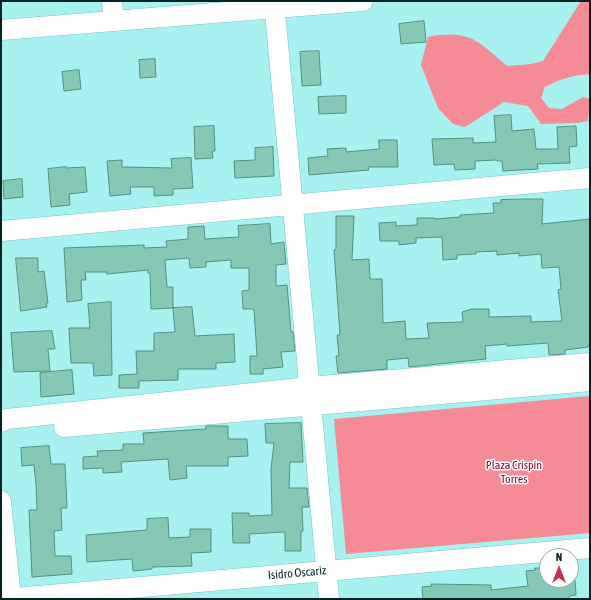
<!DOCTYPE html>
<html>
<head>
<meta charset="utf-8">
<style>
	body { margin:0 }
	#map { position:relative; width:591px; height:600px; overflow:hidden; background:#a7f1f0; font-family:"Asap Condensed",sans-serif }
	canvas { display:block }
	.frame { position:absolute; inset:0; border:2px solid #042323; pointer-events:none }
	.north { position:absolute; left:539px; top:548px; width:40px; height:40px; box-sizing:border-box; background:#fff; border:1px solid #9ba7a7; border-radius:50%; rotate:0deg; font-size:11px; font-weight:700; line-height:16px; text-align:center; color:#042323 }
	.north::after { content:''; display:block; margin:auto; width:14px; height:18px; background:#c2324d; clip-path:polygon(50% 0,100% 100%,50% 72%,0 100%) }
</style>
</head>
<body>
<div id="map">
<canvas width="591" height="600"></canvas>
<div class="frame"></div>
<div class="north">N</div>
</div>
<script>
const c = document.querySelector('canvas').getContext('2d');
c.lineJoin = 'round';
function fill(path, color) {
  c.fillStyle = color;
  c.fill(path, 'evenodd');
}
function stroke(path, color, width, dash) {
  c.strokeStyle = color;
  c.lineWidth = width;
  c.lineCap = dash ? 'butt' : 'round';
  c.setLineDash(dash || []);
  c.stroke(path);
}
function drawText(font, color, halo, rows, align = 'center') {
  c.font = font + ' "Asap Condensed",sans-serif';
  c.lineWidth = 3;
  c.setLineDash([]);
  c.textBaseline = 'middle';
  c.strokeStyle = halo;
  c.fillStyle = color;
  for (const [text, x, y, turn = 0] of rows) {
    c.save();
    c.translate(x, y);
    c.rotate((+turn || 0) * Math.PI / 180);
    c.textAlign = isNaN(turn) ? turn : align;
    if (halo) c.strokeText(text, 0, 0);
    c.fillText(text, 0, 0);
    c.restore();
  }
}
fill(new Path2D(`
	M581 1H590V74C571 76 562 78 545 87L541 98 549 108 562 109 583 97 590 99 588 121 577 123 541 124 528 106 504 102 465 127 453 124 438 108 421 65 428 37C470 29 478 41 507 66L531 64 543 61Z
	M590 396V533L346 554 334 419Z`), '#f58b94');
const building = new Path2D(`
	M424 21 426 42 401 44 399 24Z
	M319 51 321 85 302 86 300 52Z
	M155 59 156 77 140 78 139 60Z
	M79 70 81 89 64 91 62 72Z
	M346 96V113L319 114 318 97Z
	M511 115 512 131 534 129 536 149H558L557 127 576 126 577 146 569 147 570 163 537 164 538 169 503 171 502 161H497V160L475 161V169L455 170 454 164 434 165 432 139 473 138V143L496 142 494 116Z
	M214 126 215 151H212L213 158 195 159 194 127Z
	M379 140H397L398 167H368L369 170 309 175 308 158 328 156 327 149 346 148V152L379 149Z
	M273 147 274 176 235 178 234 161 255 160V148Z
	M191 158 193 188 173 189V195L154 196V187H130L131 194 110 196 107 161 122 160V167L172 168 171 159Z
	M66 167V168L85 167 87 192 69 194 70 205 51 207 48 169Z
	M22 179 23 197 4 199 3 181Z
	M527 199H543L542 224 590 219V345H588V347L565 350V354L549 355 548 343 507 346V344L485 346 486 359 409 367 408 358 387 360V369L338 373 336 356H339L337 335H340L334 250 336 249V216H354L352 260 369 259 370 279H382L383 323 405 321 406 339 429 338 427 323 463 322 462 312 472 309H489V317L531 316V322L562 321 558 290 561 289 559 267 542 268 541 254 519 256V253L497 255V251L476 252V254L457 255V259L443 260 442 237 416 238V243L399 245V241H380L379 223 396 222V226L417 225V218H435V219L460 217V215L494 213 493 203H501V200Z
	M270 224 271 244 284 242 286 264 276 265V286L287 285 291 332H293L295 351 281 352 283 367 263 369V374H250V356H257L254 309H243L242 291 249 290V268H231V260L206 262V267L190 268 189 258 165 260 167 287H173V308L151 309 150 273H148V270L107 274V272H85L86 280H81L82 300 67 302 64 248 144 245V248L167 247 166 241 188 239V227L204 226 205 239 239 237 238 226Z
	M16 258H38V272L44 271 48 303H46L47 307 21 311Z
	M111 302 112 375 94 376 93 363H71L69 328H90L88 304Z
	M192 307 195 336 234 334 235 362 216 363V369H178V380L139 381V388H119V375L137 374 136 351H154V333L175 332 173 308Z
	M52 331 55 349H48L50 371 14 372 11 333Z
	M72 370 74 394 41 397 40 373Z
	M301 423 303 462H290L289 488H307L309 507H302L303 531H301V551H285V532L249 534 250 543H233L232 513H249V516L272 515 271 469 274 443H266L265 424Z
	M206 426H228V439H247L248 456 228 457V466H186L187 478 170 480 168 459 121 462 122 472 103 473V468L83 469V457L98 456 97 451 123 450V444H144L143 433 206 429Z
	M49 446 51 464H65L67 508H61L62 530 54 531 55 556H71L72 574 32 577 29 510H37L36 484 34 465 22 466 21 448Z
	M168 518 169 538 190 537V529H211V552L191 553 192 566 152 567V569L133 571 132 559 87 562 86 535 147 530V519Z
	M535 568H547V580H575L576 595 569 596V599H423L422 587 432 586 431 584 491 585V590L528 586 526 571 535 570Z`);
fill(building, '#85c8b5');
stroke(building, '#519281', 1);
const minor = new Path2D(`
	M112 1 114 21
	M274 1 329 599
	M1 30 363 1
	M1 231 590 178
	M1 422 7 419 310 387 590 363
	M64 427 590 381
	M1 501 11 599
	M4 599 590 548`);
stroke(minor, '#7bc3c3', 21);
stroke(minor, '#fff', 20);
drawText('12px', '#7f0828', '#fff', [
	["Plaza Crispín",514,465],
	["Torres",514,479]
]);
drawText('12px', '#042323', '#fff', [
	["Isidro Oscariz",297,573,-5]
]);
</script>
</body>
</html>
